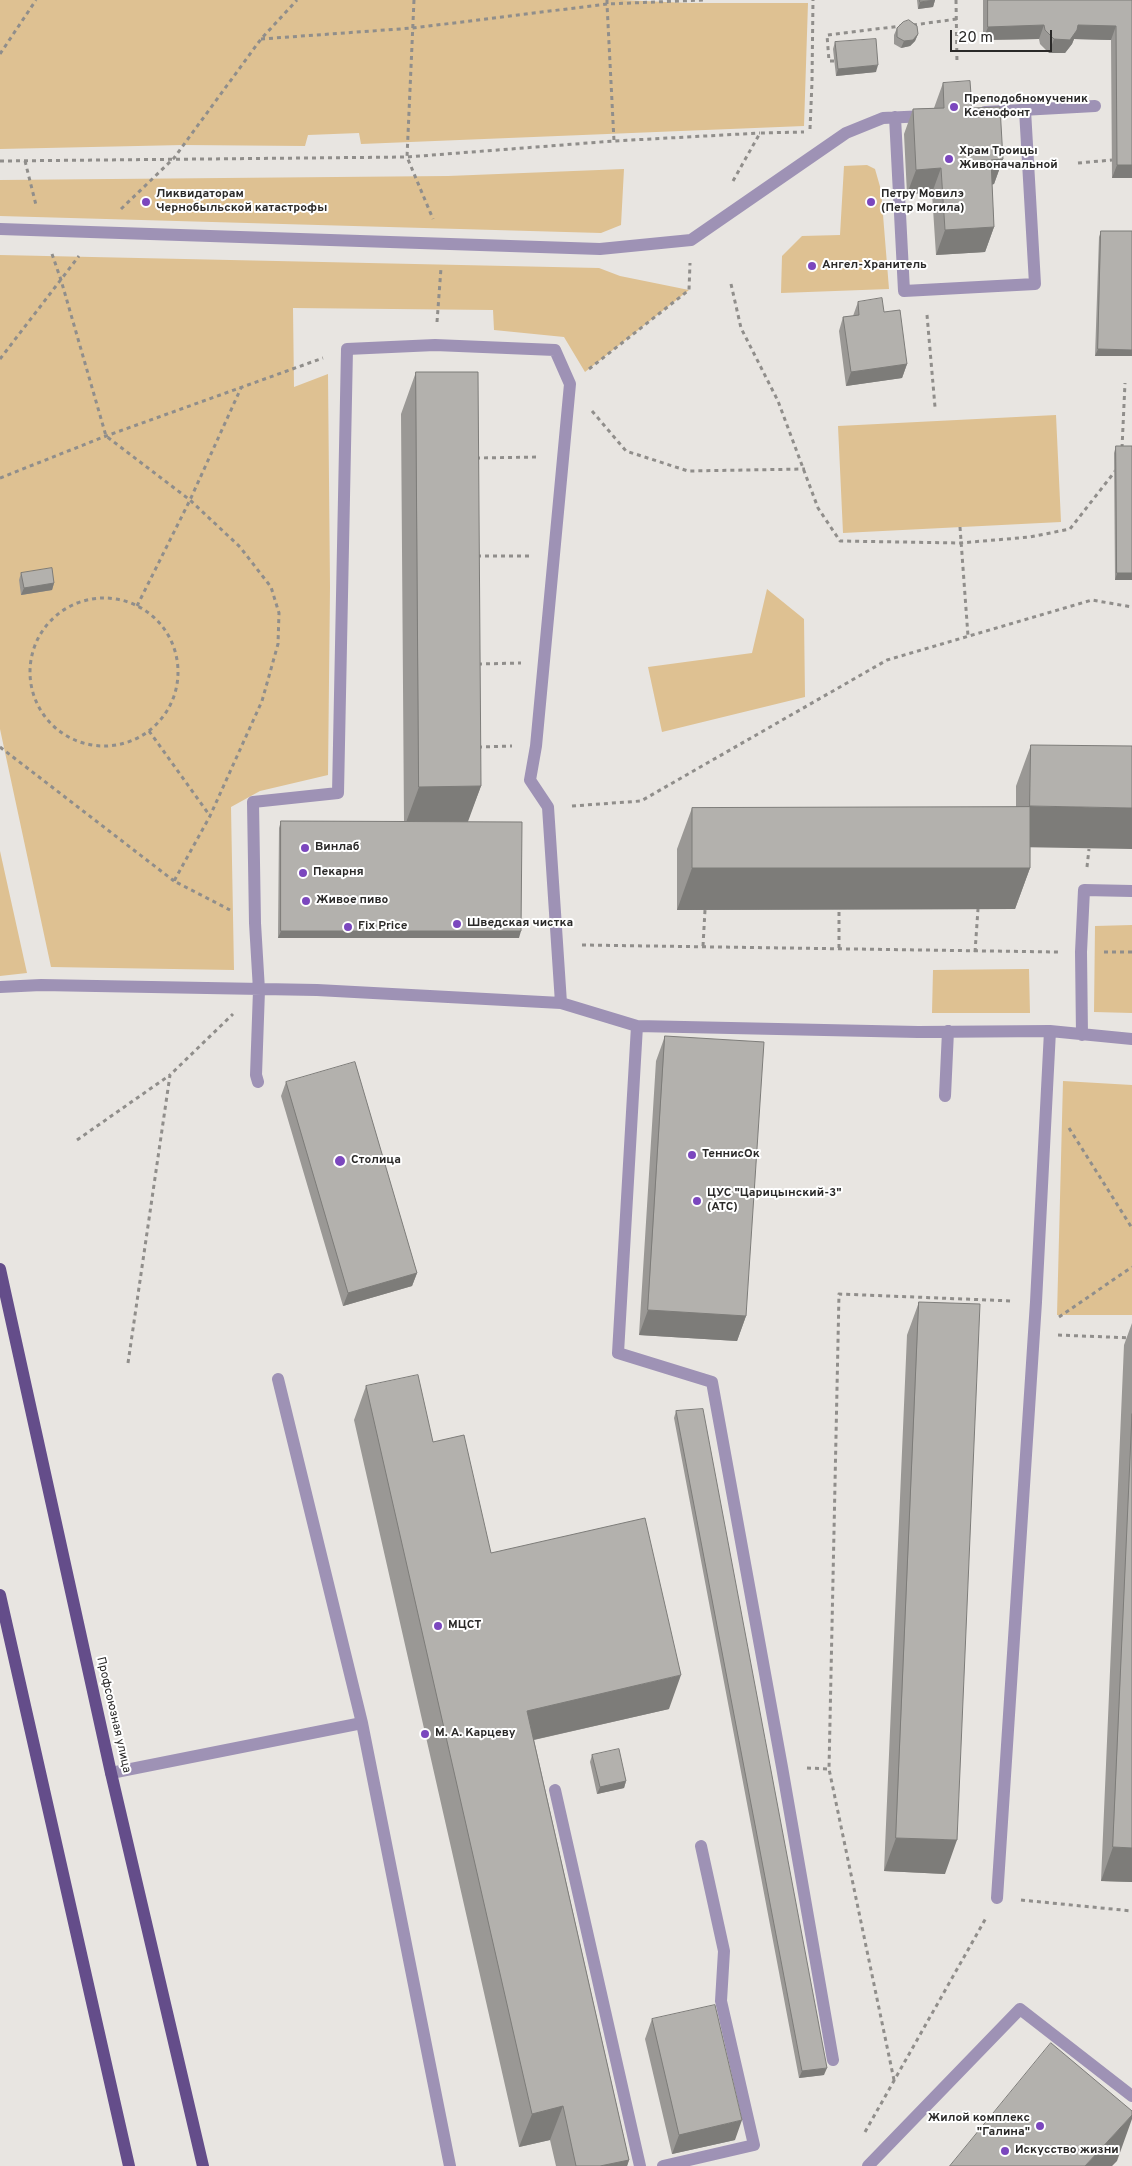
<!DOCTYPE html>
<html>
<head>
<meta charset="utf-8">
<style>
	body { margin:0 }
	#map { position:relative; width:1132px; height:2166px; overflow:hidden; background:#e8e5e1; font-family:Overpass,sans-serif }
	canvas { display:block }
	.scale { position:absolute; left:950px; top:30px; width:102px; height:22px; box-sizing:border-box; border:2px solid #2a2928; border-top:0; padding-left:6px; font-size:15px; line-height:18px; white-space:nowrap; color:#2a2928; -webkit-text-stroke:4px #fff; paint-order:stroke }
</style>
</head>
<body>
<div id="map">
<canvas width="1132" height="2166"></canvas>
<div class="scale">20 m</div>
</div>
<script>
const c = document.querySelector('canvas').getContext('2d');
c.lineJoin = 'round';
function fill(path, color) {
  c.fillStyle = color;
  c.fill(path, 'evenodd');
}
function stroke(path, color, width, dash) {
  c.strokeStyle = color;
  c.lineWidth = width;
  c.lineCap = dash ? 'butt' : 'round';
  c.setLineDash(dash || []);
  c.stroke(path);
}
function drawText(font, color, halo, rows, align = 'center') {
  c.font = font + ' Overpass,sans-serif';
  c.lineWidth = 4;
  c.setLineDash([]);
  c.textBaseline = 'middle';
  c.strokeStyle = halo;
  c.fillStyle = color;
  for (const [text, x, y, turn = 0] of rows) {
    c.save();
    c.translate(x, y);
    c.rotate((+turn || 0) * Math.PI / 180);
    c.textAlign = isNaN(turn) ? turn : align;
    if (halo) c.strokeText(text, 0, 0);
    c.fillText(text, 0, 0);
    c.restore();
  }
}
fill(new Path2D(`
	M0 0H622L688 3H808L804 126 361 144 359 133 308 135 305 146 183 145 0 149Z
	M867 165 875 169 881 190 889 289 781 293 782 256 802 236 840 235 844 166Z
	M624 169 621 225 601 233 0 216V180L448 176Z
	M0 255 599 268 620 276 689 290 585 372 564 337 494 330 493 310 293 308 294 387 328 374 330 587 328 775 260 791 231 807 234 970 51 967 0 729Z
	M1056 415 1061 522 843 533 838 426Z
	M767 589 804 619 805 697 662 732 648 667 752 653Z
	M0 851 27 973 0 976Z
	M1132 925V1013L1094 1012 1095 926Z
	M1029 969 1030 1013H932L933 970Z
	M1063 1081 1132 1085V1315H1057Z`), '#dec192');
stroke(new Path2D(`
	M414 0 407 157 433 219
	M607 0V4L704 0
	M956 0 957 64
	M913 25 957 19
	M261 39 413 28 607 4 614 141
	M0 54 36 0
	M834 61H829L827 35 901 26
	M810 129 812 82 813 0
	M0 161 407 157 614 141 760 133
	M25 161 36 205
	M1078 163 1112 160
	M733 181 760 133 804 132
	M121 209 174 158 261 39 297 0
	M52 254 61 280 106 436 190 500 240 547 271 587 279 613 278 644 262 701 210 816 174 881 230 910
	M731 284 741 328 778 401 818 508 840 541 960 543 1030 537 1070 529 1116 470
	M927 315 935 407
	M437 322 441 268
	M0 359 79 256
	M589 369 689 290 690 263
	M592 411 626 451 688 471 805 469
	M1122 448 1125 383
	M476 458 540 457
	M0 478 106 436 323 358
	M960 527 968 636
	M477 556H531
	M30 672a74 74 0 1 1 148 0a74 74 0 1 1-148 0Z
	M137 606 190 500 241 388
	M478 664 521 663
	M149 731 210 816
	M0 747 174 881
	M478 747 512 746
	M572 806 641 801 887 660 1092 600 1132 607
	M1087 867 1089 849
	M582 945 1058 952
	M703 946 705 910
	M839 948V910
	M975 952 978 909
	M1104 952H1132
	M1069 1128 1132 1228
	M77 1140 170 1075
	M1059 1317 1132 1267
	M1058 1335 1132 1338
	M128 1363 170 1075 233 1014
	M807 1768 829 1769
	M1021 1900 1132 1911
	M894 2080 829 1769 839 1294 1013 1301
	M865 2132 986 1918`), '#908e8b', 3, [4, 4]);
stroke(new Path2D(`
	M985 112 1095 106
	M895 117 904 291 1035 284 1025 110
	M0 229 600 249 691 240 846 133 883 118 926 116
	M0 987 41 985 317 990 561 1003 637 1026 918 1032 1050 1031 1132 1039
	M637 1026 618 1353 712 1382 782 1767 833 2060
	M1082 1035 1081 952 1084 890 1132 891
	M258 1082 256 1075 259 990 255 923 253 802 338 793 347 349 435 345 555 350 570 384 536 746 530 780 548 807 561 1003
	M945 1096 948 1031
	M278 1379 362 1723
	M111 1773 362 1723 450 2166
	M555 1790 640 2166
	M997 1898 1036 1302 1050 1031
	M663 2166 754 2145 721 2001 724 1951 701 1846
	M868 2166 1020 2009 1132 2096`), '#9e92b5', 12);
stroke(new Path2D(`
	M0 1269 111 1773 203 2166
	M0 1595 129 2166`), '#644d8a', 12);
fill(new Path2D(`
	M917 0H935L933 7 918 9Z
	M983 0H1132V178H1112L1111 40 1074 39 1072 44 1065 53H1049L1040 44 1039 39 983 40Z
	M897 28 918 34 915 41 910 46 901 48 894 44V35Z
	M835 42 876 72 836 76 833 49Z
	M943 83 972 108 1003 159 994 184 992 185 994 227 985 252 936 255 932 193 907 194 904 134 913 109 934 108Z
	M1101 231 1132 356H1095L1099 237Z
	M858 302 884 312 907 364 902 378 846 386 839 331 843 317 853 316Z
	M416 372 481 786 467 822 519 938H278L279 828 281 821 404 822 401 414Z
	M1116 446 1132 580H1115L1114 453Z
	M21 573 54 583 52 590 21 595 19 580Z
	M1031 745 1030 868 1015 909 677 910V849L692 808 1016 807V786Z
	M665 1036 746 1316 737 1341 639 1335 656 1061Z
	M286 1082 417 1273 412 1286 343 1306 281 1096Z
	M919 1302 945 1874 884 1871 907 1335Z
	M1132 1323V1882L1101 1881 1124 1345Z
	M366 1386 433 1442 491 1553 669 1709 534 1740 629 2160 627 2166H556L550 2140 519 2147 354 1420Z
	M676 1411 824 2075 799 2078 674 1418Z
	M592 1755 626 1781 624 1788 597 1794 590 1762Z
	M652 2019 735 2140 672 2154 645 2039Z`), '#9a9895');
fill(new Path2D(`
	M935 0 933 7 918 9 920 2Z
	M1044 25 1039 39 983 40 988 27Z
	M1078 25 1116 26 1111 40 1074 39 1072 44 1065 53H1049L1054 39Z
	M918 34 915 41 910 46 901 48 904 41Z
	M878 65 876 72 836 76 838 69Z
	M1003 159 994 184 982 185 991 160Z
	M1117 165H1132V178H1112Z
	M941 168 932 193 907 194 916 170Z
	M994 227 985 252 936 255 945 230Z
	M1098 349 1132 350V356H1095Z
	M907 364 902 378 846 386 851 372Z
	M1117 573H1132V580H1115Z
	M54 583 52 590 21 595 24 588Z
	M481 786 466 827 404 828 419 787Z
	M1030 806 1132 808V849L1015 847Z
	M692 868H1030L1015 909 677 910Z
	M281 931H521L519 938H278Z
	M417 1273 412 1286 343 1306 348 1293Z
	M648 1310 746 1316 737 1341 639 1335Z
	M681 1675 669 1709 515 1744 527 1711Z
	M626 1781 624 1788 597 1794 600 1787Z
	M896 1838 957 1840 945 1874 884 1871Z
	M1113 1847 1132 1848V1882L1101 1881Z
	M827 2068 824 2075 799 2078 802 2071Z
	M563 2106 550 2140 519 2147 532 2114Z
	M1132 2115V2119L1117 2161 1112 2166H1085Z
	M742 2120 735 2140 672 2154 679 2135Z
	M629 2160 627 2166H600Z`), '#7d7c79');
const building = new Path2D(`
	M920 0H935L920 2Z
	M988 0H1132V165H1117L1116 26 1078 25 1077 30 1070 40 1054 39 1045 30 1044 25 988 27Z
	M909 20 917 26 918 34 913 40 904 41 897 37V28L903 22Z
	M876 39 878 65 838 69 835 42Z
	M970 81 972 108 1000 107 1003 159 991 160 994 227 945 230 941 168 916 170 913 109 944 108 943 83Z
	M1101 231H1132V350L1098 349Z
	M882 298 884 312 900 310 907 364 851 372 843 317 859 315 858 302Z
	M416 372H478L481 786 419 787Z
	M1116 446H1132V573H1117Z
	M52 568 54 583 24 588 21 573Z
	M1031 745 1132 746V808L1030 806Z
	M1030 807V868H692V808Z
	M281 821 522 822 521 931H281Z
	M665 1036 764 1042 746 1316 648 1310Z
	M355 1062 417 1273 348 1293 286 1082Z
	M919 1302 980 1304 957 1840 896 1838Z
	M418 1375 433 1442 464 1435 491 1553 645 1518 681 1675 527 1711 629 2160 600 2166H576L563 2106 532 2114 366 1386Z
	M703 1409 827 2068 802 2071 676 1411Z
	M1132 1414V1848L1113 1847Z
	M619 1749 626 1781 600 1787 592 1755Z
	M715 2005 742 2120 679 2135 652 2019Z
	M1051 2043 1132 2111V2115L1085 2166H950Z`);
fill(building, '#b3b1ad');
stroke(building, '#7d7c79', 1);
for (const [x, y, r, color] of [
	[954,107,5,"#7b47be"],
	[949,159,5,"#7b47be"],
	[146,202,5,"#7b47be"],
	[871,202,5,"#7b47be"],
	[812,266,5,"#7b47be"],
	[305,848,5,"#7b47be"],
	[303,873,5,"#7b47be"],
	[306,901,5,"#7b47be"],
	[457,924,5,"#7b47be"],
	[348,927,5,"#7b47be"],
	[692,1155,5,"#7b47be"],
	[340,1161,6,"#7b47be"],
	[697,1201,5,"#7b47be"],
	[438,1626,5,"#7b47be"],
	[425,1734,5,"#7b47be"],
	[1040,2126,5,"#7b47be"],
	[1005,2151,5,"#7b47be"]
]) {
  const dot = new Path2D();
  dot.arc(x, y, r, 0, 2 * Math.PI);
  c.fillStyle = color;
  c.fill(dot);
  stroke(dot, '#fff', 2);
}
drawText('bold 12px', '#2a2928', '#fff', [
	["Преподобномученик",964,100],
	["Ксенофонт",964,114],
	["Храм Троицы",959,152],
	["Живоначальной",959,166],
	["Ликвидаторам",156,195],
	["Чернобыльской катастрофы",156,209],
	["Петру Мовилэ",881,195],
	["(Петр Могила)",881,209],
	["Ангел-Хранитель",822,266],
	["Винлаб",315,848],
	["Пекарня",313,873],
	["Живое пиво",316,901],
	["Шведская чистка",467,924],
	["Fix Price",358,927],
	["ТеннисОк",702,1155],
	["Столица",351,1161],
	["ЦУС \"Царицынский-3\"",707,1194],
	["(АТС)",707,1208],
	["МЦСТ",448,1626],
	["М. А. Карцеву",435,1734],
	["Жилой комплекс",1030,2119,"right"],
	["\"Галина\"",1030,2133,"right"],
	["Искусство жизни",1015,2151]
], 'left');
drawText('12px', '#2a2928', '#fff', [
	["Профсоюзная улица",113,1715,77]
]);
</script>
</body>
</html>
